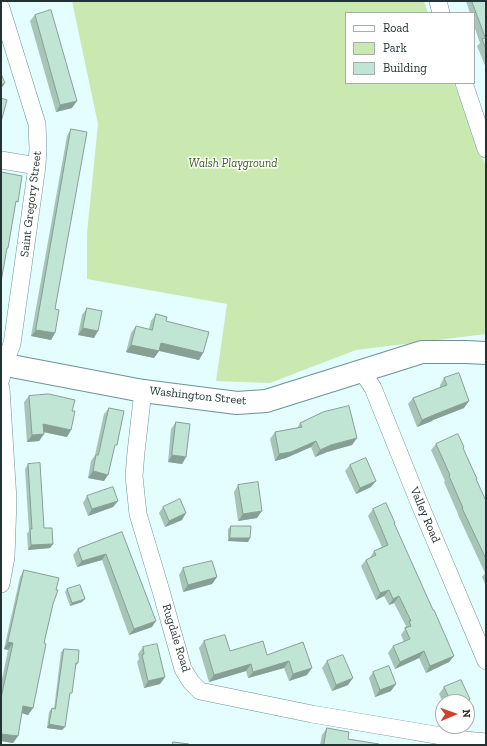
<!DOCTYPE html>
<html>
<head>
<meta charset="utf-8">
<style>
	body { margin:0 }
	#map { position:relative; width:487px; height:746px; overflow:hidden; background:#e4fdfe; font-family:"Zilla Slab",serif }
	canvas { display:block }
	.frame { position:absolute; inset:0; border:2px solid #233334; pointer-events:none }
	.legend { position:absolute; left:345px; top:12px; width:130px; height:72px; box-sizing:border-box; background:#fff; border:1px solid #a7adae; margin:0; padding:5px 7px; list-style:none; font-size:12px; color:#233334 }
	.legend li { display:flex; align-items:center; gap:8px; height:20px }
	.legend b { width:20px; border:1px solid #a7adae }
	.north { position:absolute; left:435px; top:694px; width:40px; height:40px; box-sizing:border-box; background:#fff; border:1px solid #a7adae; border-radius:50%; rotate:88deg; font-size:11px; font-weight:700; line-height:16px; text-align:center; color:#233334 }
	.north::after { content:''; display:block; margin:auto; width:14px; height:18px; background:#ce412f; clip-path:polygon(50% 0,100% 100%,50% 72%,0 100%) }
</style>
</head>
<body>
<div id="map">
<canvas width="487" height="746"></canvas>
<div class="frame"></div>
<ul class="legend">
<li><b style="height:5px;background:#fff"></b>Road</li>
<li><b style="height:11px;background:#c9e9b1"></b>Park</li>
<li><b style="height:11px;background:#c1e5d5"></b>Building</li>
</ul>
<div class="north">N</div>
</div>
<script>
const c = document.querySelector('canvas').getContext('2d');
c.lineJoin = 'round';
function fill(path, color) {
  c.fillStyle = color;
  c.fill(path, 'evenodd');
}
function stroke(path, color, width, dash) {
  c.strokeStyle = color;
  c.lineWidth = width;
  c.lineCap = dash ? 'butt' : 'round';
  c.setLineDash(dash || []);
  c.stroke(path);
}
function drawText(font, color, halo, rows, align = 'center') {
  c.font = font + ' "Zilla Slab",serif';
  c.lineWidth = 3;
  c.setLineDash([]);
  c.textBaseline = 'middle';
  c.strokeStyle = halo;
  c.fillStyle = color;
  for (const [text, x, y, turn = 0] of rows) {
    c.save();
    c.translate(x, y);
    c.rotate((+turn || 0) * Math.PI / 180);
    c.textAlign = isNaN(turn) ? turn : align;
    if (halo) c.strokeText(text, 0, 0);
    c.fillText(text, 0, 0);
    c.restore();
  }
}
fill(new Path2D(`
	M72 1H424L428 13H346V83H454L486 167V334L356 350 270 383 216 381 227 304 87 279V233L98 124Z`), '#c9e9b1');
const minor = new Path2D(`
	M438 1 441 13
	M1 8 37 124 38 148 37 166 12 344 4 364 1 379
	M464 83 486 149
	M1 160 37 166
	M362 371 373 388 418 500 486 661
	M1 388 8 500 6 557 1 584
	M143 391 136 452 134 476 138 514 161 591 183 669 191 682 200 691 312 714 465 740 486 742`);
const secondary = new Path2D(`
	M1 364 143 391 237 403 266 401 422 352H466L486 353`);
stroke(minor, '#6c9395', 18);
stroke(secondary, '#6c9395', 24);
stroke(minor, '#fff', 17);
stroke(secondary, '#fff', 22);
fill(new Path2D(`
	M466 1H486V68L477 46 480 43 474 26V13H470Z
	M35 15 72 108 56 112 30 21Z
	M71 129 55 309V333L51 340 31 336 67 136Z
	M87 308 94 338 78 335 82 315Z
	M156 314 166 321 203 353 199 360 159 351 154 358 126 352 131 333 136 326 149 329 151 321Z
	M444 378 464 408 433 420 432 421 417 427 408 404 413 398 440 387V385Z
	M29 396 72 411 71 430 67 437 44 432V434L39 441 27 442 24 402Z
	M109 408 113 450 104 481 88 478 91 461 95 455 104 414Z
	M176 422 186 457 182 464 168 462 171 429Z
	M300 423 357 438 352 445 327 452 315 457 311 447 286 458 275 461 270 439 275 432 297 428Z
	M436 444 464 447 463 448 476 480 486 501V586L482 577 485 573 458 515V514L444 482 445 481 431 450Z
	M28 464 44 528 53 544 50 548 28 550 27 534 29 531 25 469Z
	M350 465 371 487 356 494 345 471Z
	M238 485 257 518 238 521 234 492Z
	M87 496 118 501 113 507 88 516 83 503Z
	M163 507 182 520 165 527 159 513Z
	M373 509 395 523 394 524 454 656 449 662 426 673 419 658 395 669 388 653 393 646 404 642 401 635 405 629 404 628 406 626 394 603 389 605 384 596 376 600 361 566 366 560 370 558 374 551 382 547 368 516Z
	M231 526 250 538 248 542 228 541V529Z
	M122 532 152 627 129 635 102 560 77 567 73 555 78 549Z
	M183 568 217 577 212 584 183 592 179 575Z
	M24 570 53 604 44 643 33 708 28 715 22 713 18 736 13 743 1 741V684L8 650 4 649 20 577Z
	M67 589 82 602 70 606 65 592Z
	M204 641 230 651 267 655 303 642 307 675 289 681 284 668 248 678 246 671 209 682 199 648Z
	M143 647 165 677 160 684 144 688 137 662 139 659 138 654Z
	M64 649 78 663 75 667 62 730 47 728 49 712 52 708 54 709 61 652Z
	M327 661 348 685 332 691 322 668Z
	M373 672 391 691 375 697 369 678Z
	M444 687 470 699 467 703V702H443L439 694Z
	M327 728 348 739 378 745H320L322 735Z`), '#a6c5b7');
fill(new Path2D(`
	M5 83 1 89V85Z
	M77 101 72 108 56 112 60 105Z
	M83 328 98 331 94 338 78 335Z
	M36 330 55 333 51 340 31 336Z
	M161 343 203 353 199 360 156 350Z
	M131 345 159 351 154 358 126 352Z
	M469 401 464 408 433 420 432 421 417 427 422 420 436 414Z
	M43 424 71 430 67 437 38 431Z
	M44 434 39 441 27 442 32 435Z
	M357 438 352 445 327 452 315 457 320 450 331 445Z
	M316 441 311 447 286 458 275 461 279 454Z
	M172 455 186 457 182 464 168 462Z
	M93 471 108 475 104 481 88 478Z
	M376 481 371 487 356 494 360 488Z
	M118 501 113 507 88 516 92 509Z
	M262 511 257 518 238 521 243 514Z
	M186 513 182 520 165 527 169 521Z
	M230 538H250L248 542 228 541Z
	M53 544 50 548 28 550 31 545Z
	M106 554 102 560 77 567 82 561Z
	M217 577 212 584 183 592 188 585Z
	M389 590 384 596 376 600 380 593Z
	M399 596 394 603 389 605 393 599Z
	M85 599 82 602 70 606 72 603Z
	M156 621 152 627 129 635 134 629Z
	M8 642 13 643 8 650 4 649Z
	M424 651 419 658 395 669 400 662Z
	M454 656 449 662 426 673 430 666Z
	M289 661 284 668 248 678 253 672Z
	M251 664 246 671 209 682 214 675Z
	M312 668 307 675 289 681 293 674Z
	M165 677 160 684 144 688 148 681Z
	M353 678 348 685 332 691 336 685Z
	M396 684 391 691 375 697 380 690Z
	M23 706 33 708 28 715 18 712Z
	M49 724 65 727 62 730 47 728Z
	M1 734 18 736 13 743 1 741Z`), '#87a095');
const building = new Path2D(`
	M472 1H486V49L482 39 485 38Z
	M51 10 77 101 60 105 35 15Z
	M1 74 5 83 1 85Z
	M1 98 7 100 1 122Z
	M71 129 87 132 55 309 59 310 55 333 36 330Z
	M1 172 22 176 18 202 16 201 8 248H7L1 282Z
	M87 308 102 311 98 331 83 328Z
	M156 314 167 317 166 321 209 332 203 353 161 343 159 351 131 345 136 326 152 330Z
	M459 373 469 401 436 414 422 420 413 398 447 385 444 378Z
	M49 394 75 400 72 411H75L71 430 43 424 44 434 32 435 29 396Z
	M349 406 357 438 331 445 320 450 316 441 291 452 279 454 275 432 302 427 300 423 323 412Z
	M109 408 124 411 117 445H115L108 475 93 471 96 455H98Z
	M176 422 190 424 186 457 172 455Z
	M458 434 464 447 463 448 477 479H476L486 501V559L462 508H463L449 476 450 475 436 444Z
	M366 458 376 481 360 488 350 465Z
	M40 463 44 528H52L53 544 31 545 30 529H32L28 464Z
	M258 482 262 511 243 514 238 485Z
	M113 487 118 501 92 509 87 496Z
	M180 499 186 513 169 521 163 507Z
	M386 503 395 523H394L433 610H434L454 656 430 666 424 651 400 662 393 646 410 639 405 628 411 626 409 621H411L399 596 393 599 389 590 380 593 366 560 376 555 374 551 388 545 373 509Z
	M231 526H251L250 538H230Z
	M122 532 156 621 134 629 106 554 82 561 78 549Z
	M212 561 217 577 188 585 183 568Z
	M24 570 59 578 56 590H58L53 604 44 643 46 644 33 708 23 706 18 736 1 734V698L13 643 8 642Z
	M80 585 85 599 72 603 67 589Z
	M225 635 230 651 263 641 267 655 303 642 312 668 293 674 289 661 253 672 251 664 214 675 204 641Z
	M157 644 165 677 148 681 142 655 144 654 143 647Z
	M64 649 79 650 78 663H76L72 693H70L65 727 49 724 52 708 55 709Z
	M343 655 353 678 336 685 327 661Z
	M389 666 396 684 380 690 373 672Z
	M461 680 470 699 463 702H451L444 687Z
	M327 728 349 732 348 739 379 744 378 745H324Z
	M173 742 189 744V745H173Z`);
fill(building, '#c1e5d5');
stroke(building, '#87a095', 1);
drawText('italic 12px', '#3c6114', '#fff', [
	["Walsh Playground",233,164]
]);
drawText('12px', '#233334', '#fff', [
	["Saint Gregory Street",31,204,-83],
	["Washington Street",198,396,6],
	["Valley Road",425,515,67],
	["Rugdale Road",176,638,73]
]);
</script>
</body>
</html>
